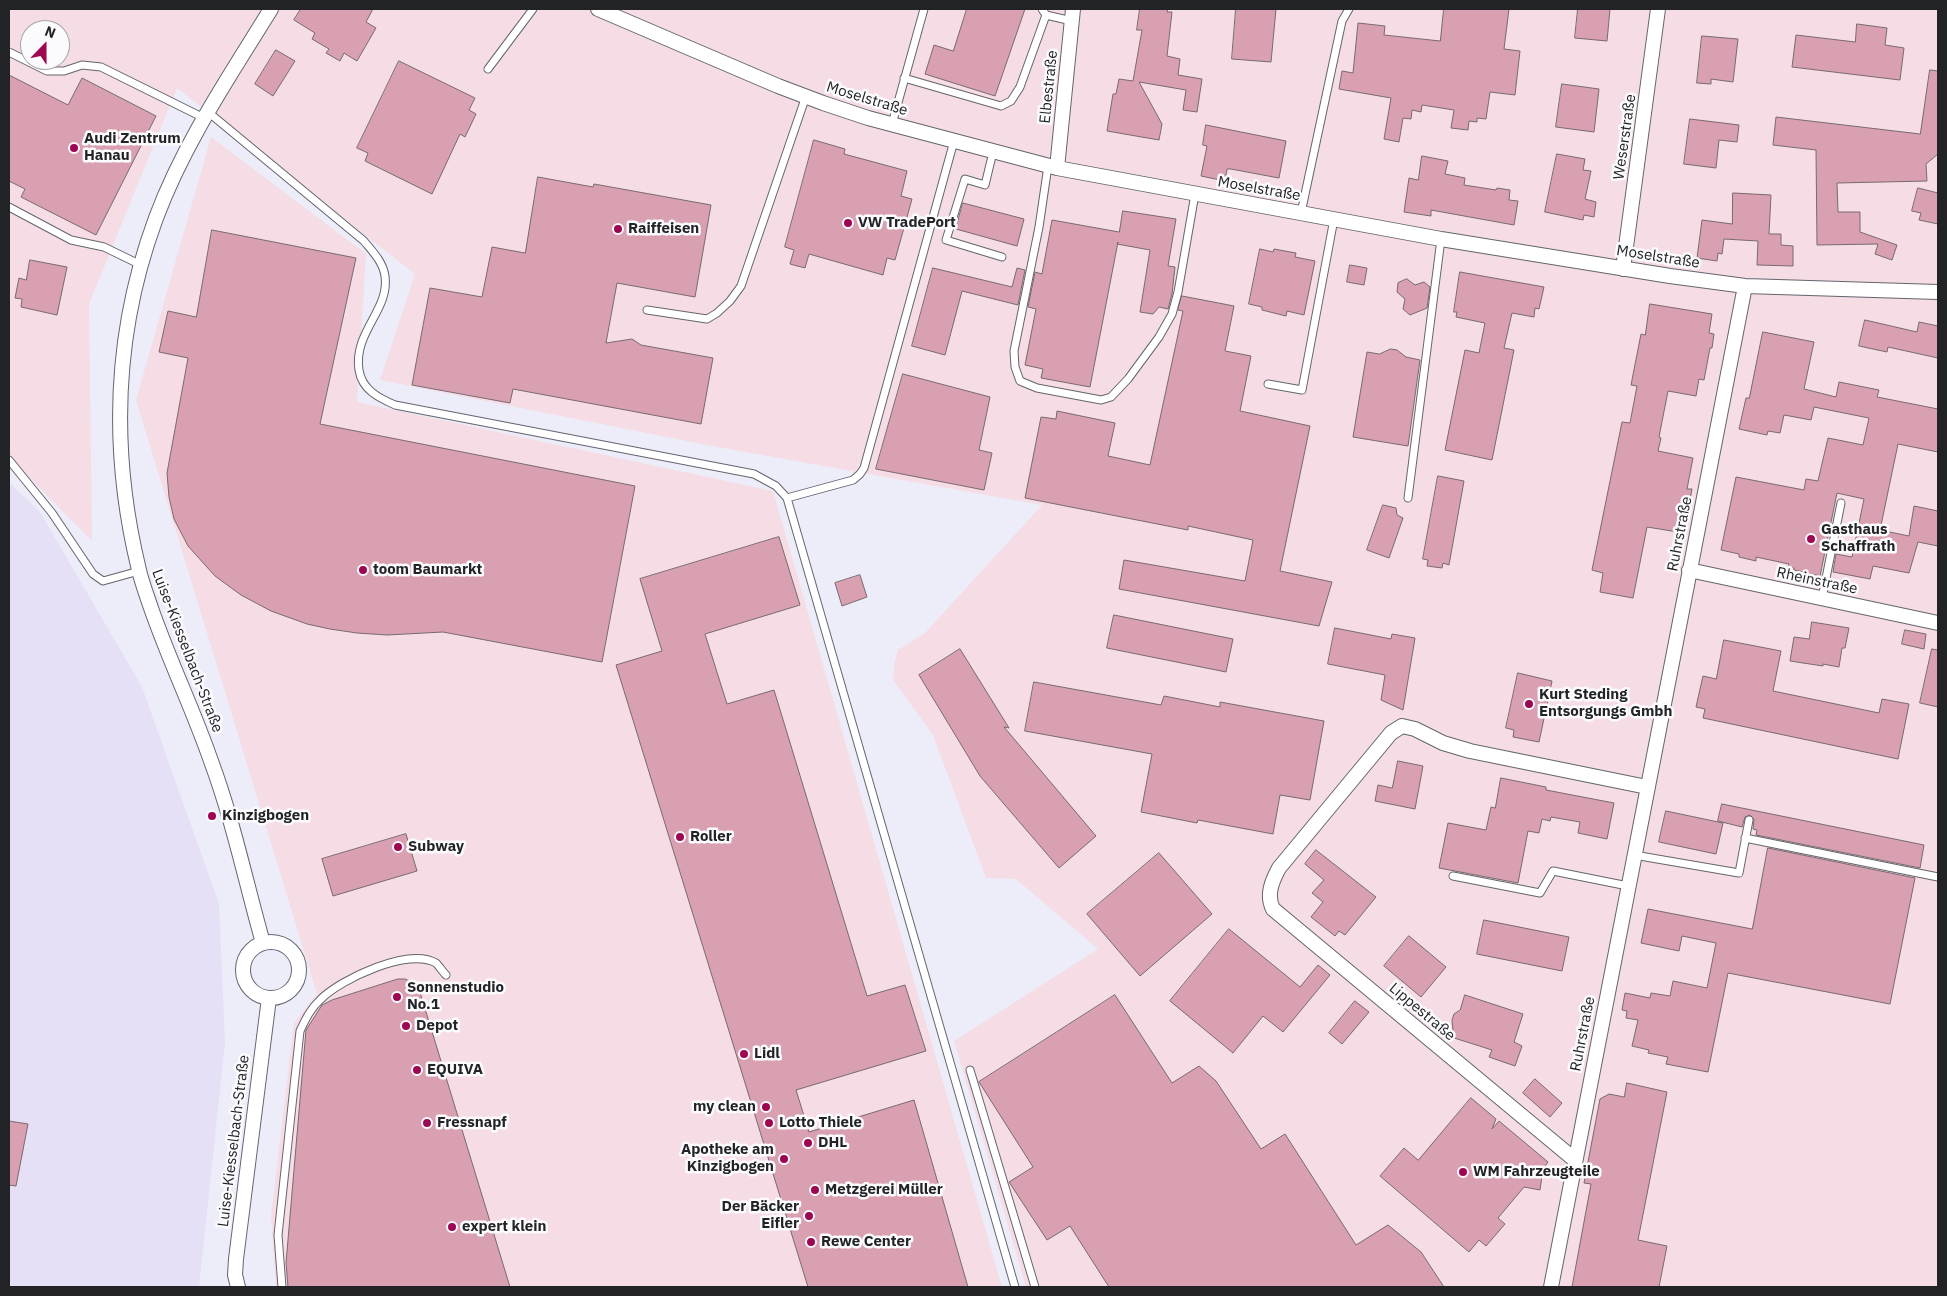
<!DOCTYPE html>
<html>
<head>
<meta charset="utf-8">
<style>
	body { margin:0 }
	#map { position:relative; width:1947px; height:1296px; overflow:hidden; background:#ecedf9; font-family:"IBM Plex Sans",sans-serif }
	canvas { display:block }
	.frame { position:absolute; inset:0; border:10px solid #222327; pointer-events:none }
	.north { position:absolute; left:20px; top:20px; width:50px; height:50px; box-sizing:border-box; background:#fbfbfe; border:1px solid #a4a5a8; border-radius:50%; rotate:22deg; font-size:14px; font-weight:700; line-height:20px; text-align:center; color:#222327 }
	.north::after { content:''; display:block; margin:auto; width:18px; height:22px; background:#9d0751; clip-path:polygon(50% 0,100% 100%,50% 72%,0 100%) }
</style>
</head>
<body>
<div id="map">
<canvas width="1947" height="1296"></canvas>
<div class="frame"></div>
<div class="north">N</div>
</div>
<script>
const c = document.querySelector('canvas').getContext('2d');
c.lineJoin = 'round';
function fill(path, color) {
  c.fillStyle = color;
  c.fill(path, 'evenodd');
}
function stroke(path, color, width, dash) {
  c.strokeStyle = color;
  c.lineWidth = width;
  c.lineCap = dash ? 'butt' : 'round';
  c.setLineDash(dash || []);
  c.stroke(path);
}
function drawText(font, color, halo, rows, align = 'center') {
  c.font = font + ' "IBM Plex Sans",sans-serif';
  c.lineWidth = 5;
  c.setLineDash([]);
  c.textBaseline = 'middle';
  c.strokeStyle = halo;
  c.fillStyle = color;
  for (const [text, x, y, turn = 0] of rows) {
    c.save();
    c.translate(x, y);
    c.rotate((+turn || 0) * Math.PI / 180);
    c.textAlign = isNaN(turn) ? turn : align;
    if (halo) c.strokeText(text, 0, 0);
    c.fillText(text, 0, 0);
    c.restore();
  }
}
fill(new Path2D(`
	M9 9H1938V1287H1026L954 1041 1098 949 1016 879 986 878 933 735 893 680 895 660 898 650 925 633 1042 505 712 446 380 380 415 274 177 88 89 304 92 541 9 457ZM30 30H60V60H30Z
	M211 137 366 254 357 402 773 491 1002 1287H276L271 1216 294 1023 317 994 136 400Z`), '#f6dce4');
fill(new Path2D(`
	M9 482 40 512 142 687 219 904 225 1043 199 1287H9Z`), '#e6e0f6');
const building = new Path2D(`
	M301 9H373L366 22 376 28 357 61 344 53 340 61 326 53 329 49 312 39 315 33 294 20Z
	M967 9H1025L995 96 925 74 934 45 953 51Z
	M1140 9H1168L1167 12H1172L1167 56 1180 59 1178 75 1202 79 1197 112 1183 110 1186 90 1139 82 1162 124 1159 140 1107 131 1113 94H1116L1119 79 1133 81 1142 30H1137Z
	M1236 9H1276L1271 62 1232 59Z
	M1444 9H1509L1504 49 1520 51 1515 95 1490 92 1486 119 1477 118V122L1469 121 1468 130 1451 128 1454 110 1422 105 1421 112 1412 110 1411 119 1403 118 1399 142 1384 139 1391 98 1339 89 1342 71 1353 73 1358 23 1385 26 1384 35 1440 41Z
	M1578 9H1610L1607 41 1575 38Z
	M1857 24 1887 28 1885 45 1904 48 1900 80 1792 67 1796 35 1855 42Z
	M1702 36 1738 39 1733 82 1711 79V84L1697 83Z
	M276 50 295 61 273 96 255 84Z
	M399 61 475 98 469 110 476 114 465 137 460 134 432 194 365 161 368 153 357 148Z
	M1930 70 1938 71V154L1926 164 1927 181 1837 183 1838 212H1860V232L1897 245 1892 260 1875 254 1878 244 1817 245 1816 150 1773 145 1776 117 1920 134Z
	M9 75 68 105 82 78 156 116 96 235 21 197 25 189 9 181Z
	M1562 84 1599 89 1594 132 1556 127Z
	M1690 119 1739 125 1737 142 1719 140 1716 168 1684 164Z
	M1206 125 1286 141 1279 178 1231 169H1227L1225 181 1201 176 1207 146 1203 145Z
	M814 140 845 149 844 154 907 171 901 196 912 199 895 260 887 258 883 275 809 254 805 268 790 264 794 250 785 247Z
	M1557 154 1585 159 1583 170 1591 171 1585 199 1596 202 1594 217 1584 215 1583 220 1545 212Z
	M1422 156 1448 161 1445 174 1465 178 1464 185 1496 190 1497 188 1510 190 1509 200 1518 201 1514 225 1431 210V216L1404 212 1409 178 1418 180Z
	M538 177 593 187 594 184 711 205 695 297 617 283 606 343 632 339 641 345 713 358 701 424 513 389 510 403 412 385 430 288 482 297 492 247 525 253Z
	M1918 188 1938 193V224L1919 220 1921 213 1912 211Z
	M1733 193 1771 195 1769 234H1781V245L1793 246V266L1757 265 1758 241 1724 239 1722 254 1718 253 1717 261 1697 258 1702 220 1732 224Z
	M963 203 1024 219 1017 246 956 229Z
	M1123 211 1176 219 1168 266 1175 267 1172 294 1168 309 1159 307 1153 314 1140 312 1150 250 1117 244 1118 242 1090 387 1041 378 1043 369 1025 365 1036 309 1028 307 1035 272 1042 274 1052 220 1119 232Z
	M212 230 356 258 320 424 635 486 602 662 443 632 387 635 357 633 330 629 307 624 271 611 241 595 215 576 188 546 174 519 169 497 167 473 188 358 159 352 168 311 196 317Z
	M1260 249 1273 252 1274 249 1296 253 1295 257 1315 261 1304 315 1287 311 1286 316 1262 310V307L1249 304Z
	M30 260 67 267 57 315 21 307 22 299 15 298 19 278 26 280Z
	M1350 265 1367 268 1364 285 1347 282Z
	M933 268 1012 287 1017 268 1025 270 1018 305 962 291 945 355 912 346Z
	M1460 272 1544 287 1539 309 1535 308 1534 317 1512 313 1504 348 1514 350 1492 460 1445 450 1465 350 1479 353 1485 323 1456 317 1457 312H1454Z
	M1407 279 1415 285 1424 282 1430 287 1427 308 1410 315 1403 309 1405 299 1397 292 1398 283Z
	M1182 296 1234 306 1225 351 1251 356 1240 411 1310 426 1280 571 1332 582 1319 626 1119 589 1124 560 1245 581 1253 540 1188 526V530L1025 498 1041 417 1056 419 1057 411 1115 423 1108 456 1150 465 1183 311 1178 310Z
	M1650 304 1712 314 1709 333 1714 334 1712 348H1710L1704 380 1699 379 1696 396 1668 391 1659 437 1661 438 1658 451 1693 458 1687 489H1692L1684 533 1647 527 1633 598 1600 592 1603 573 1592 570 1622 422 1630 423 1637 386 1631 385 1641 334 1645 335Z
	M1865 320 1917 332 1919 322 1938 326V358L1888 347 1887 352 1859 346Z
	M1763 332 1814 342 1804 389 1836 397 1839 382 1879 390 1877 397 1938 409V452L1898 444 1880 530 1909 536 1914 506 1938 511V546L1918 542 1909 573 1873 566 1870 579 1833 572 1836 554 1852 557 1864 499 1837 493 1820 576 1794 570V568L1788 567 1789 564 1756 557V561L1739 557V554L1721 550 1736 477 1804 490 1806 479 1818 481 1828 438 1863 445 1869 418 1814 407 1811 420 1784 415 1780 433 1768 431 1767 435 1739 429 1746 398H1749Z
	M1391 349 1397 350 1406 357 1420 360 1408 446 1353 437 1367 352 1379 354Z
	M903 374 990 397 979 450 992 453 984 490 876 469Z
	M1438 476 1464 481 1449 565 1443 563 1442 568 1427 566 1428 560 1423 559Z
	M1383 505 1396 508 1397 515 1403 518 1389 558 1367 550Z
	M779 537 800 605 705 634 727 704 774 690 867 996 905 985 926 1051 796 1090 809 1132 914 1100 968 1287H808L616 665 662 651 640 579Z
	M860 575 867 597 842 606 835 583Z
	M1114 615 1233 639 1226 672 1107 648Z
	M1812 622 1849 628 1845 648H1842L1839 667 1823 664V666L1790 661 1794 637 1809 639Z
	M1335 628 1391 639 1392 634 1415 638 1403 710 1381 700 1385 675 1328 664Z
	M1905 630 1926 634 1924 649 1902 644Z
	M1724 640 1781 651 1773 691 1879 713 1882 699 1909 704 1898 759 1703 718 1705 709 1696 707 1703 676 1716 679Z
	M960 649 1009 728 1004 727 1096 836 1059 868 980 776 919 675Z
	M1932 649 1938 650V707L1920 703Z
	M1518 673 1552 681 1539 742 1513 737 1514 730 1506 728Z
	M1034 682 1161 705 1164 696 1220 707V702L1324 721 1310 800 1280 795 1273 834 1198 820 1197 823 1141 812 1152 754 1025 731Z
	M1398 761 1423 766 1415 809 1375 801 1378 785 1392 788Z
	M1501 778 1546 787V790L1614 803 1607 839 1578 833 1580 822 1551 817 1550 821 1542 819 1539 833 1528 831 1518 883 1439 868 1448 823 1486 830 1491 807 1495 808Z
	M1722 804 1924 845 1920 868 1756 835 1757 830 1753 829 1754 819 1750 815 1745 817 1742 827 1718 821Z
	M1666 811 1723 823 1716 854 1659 842Z
	M406 834 417 871 333 896 322 859Z
	M1768 848 1915 878 1890 1004 1728 973 1708 1072 1666 1064 1668 1057 1648 1053 1649 1050 1632 1046 1638 1020 1626 1018 1627 1011 1622 1010 1625 993 1650 998 1651 993 1670 996 1673 981 1707 988 1716 943 1682 936 1679 951 1641 943 1648 909 1752 929Z
	M1316 850 1376 897 1345 935 1339 931 1335 936 1311 917 1323 902 1312 893 1324 880 1305 864Z
	M1159 853 1212 914 1140 976 1087 914Z
	M1484 920 1569 937 1562 971 1477 954Z
	M1229 929 1300 987 1318 965 1330 975 1283 1032 1263 1016 1233 1053 1170 1001Z
	M1409 936 1446 967 1421 997 1384 966Z
	M398 979H405L412 982 419 989 510 1287H288L286 1263 306 1030 322 1005 332 1000Z
	M1115 995 1172 1083 1199 1066 1216 1081 1261 1149 1285 1134 1356 1245 1388 1225 1421 1252 1444 1287H1109L1070 1226 1047 1240 1009 1182 1033 1167 979 1082Z
	M1465 995 1523 1014 1514 1042 1522 1046 1515 1066 1489 1057 1492 1050 1451 1037 1453 1030 1452 1020 1454 1014 1460 1010Z
	M1355 1001 1369 1012 1342 1044 1329 1033Z
	M1535 1079 1562 1103 1550 1117 1523 1093Z
	M1627 1083 1667 1092 1638 1240 1667 1246 1659 1287H1572L1591 1184 1584 1183 1600 1099 1609 1094 1624 1097Z
	M1471 1098 1496 1119 1492 1129 1499 1121 1548 1162 1543 1169 1540 1190 1524 1187 1498 1218 1505 1224 1486 1246 1479 1240 1469 1252 1380 1176 1404 1148 1418 1160Z
	M9 1121 28 1124 16 1186 9 1185Z`);
fill(building, '#d8a0b1');
stroke(building, '#786b6f', 1);
const lane = new Path2D(`
	M1042 9 1046 15 1072 21
	M9 52 47 71H64L82 65 101 67 204 118
	M488 69 533 9
	M904 78 1001 106 1011 101 1020 87 1046 15
	M208 112 364 241C373 252 383 262 385 276 390 310 353 332 359 370 362 390 379 398 395 405L754 474 776 486 787 498 1015 1287
	M892 124 924 9
	M993 152 985 185 965 179 946 240 1002 257
	M1048 166 1039 227 1014 351 1015 367 1020 381 1037 388 1101 400 1111 397 1128 379 1159 337 1172 314 1178 292 1195 194
	M9 207 71 240 104 247 141 265
	M1301 213 1342 21 1349 9
	M647 310 707 319 717 313 730 301 741 286 806 96
	M1268 384 1302 390 1334 219
	M9 460 52 513 93 574 103 581 139 571
	M787 498 853 480 860 474 864 468 954 141
	M1408 498 1441 239
	M1822 598 1841 503
	M1745 838 1938 877
	M1634 855 1739 873 1749 820
	M1453 876 1540 893 1553 871 1628 886
	M970 1070 1035 1287
	M282 1287 278 1235 300 1031C306 1018 311 1008 321 999 341 979 409 947 436 963 439 966 443 972 446 975`);
const street = new Path2D(`
	M598 9 778 86 823 103 868 118 1057 168 1441 239 1670 276 1745 286 1938 292
	M1057 168 1073 9
	M1623 269 1658 9
	M1689 570 1938 623
	M243 970a28 28 0 1 1 56 0a28 28 0 1 1-56 0Z
	M263 943C246 883 233 820 211 761 193 709 169 660 151 608 147 596 142 583 139 570 110 451 113 334 156 218 184 143 229 77 271 9
	M1575 1160 1273 909C1266 895 1272 881 1279 868L1391 733 1402 726 1415 729 1443 743 1470 751 1647 787
	M238 1287 235 1275 236 1259 269 998
	M1551 1287 1745 286`);
stroke(lane, '#63656f', 9);
stroke(street, '#63656f', 16);
stroke(lane, '#fff', 7);
stroke(street, '#fff', 14);
for (const [x, y, r, color] of [
	[74,148,5,"#9d0751"],
	[848,223,5,"#9d0751"],
	[618,229,5,"#9d0751"],
	[1811,539,5,"#9d0751"],
	[363,570,5,"#9d0751"],
	[1529,704,5,"#9d0751"],
	[212,816,5,"#9d0751"],
	[680,837,5,"#9d0751"],
	[398,847,5,"#9d0751"],
	[397,997,5,"#9d0751"],
	[406,1026,5,"#9d0751"],
	[744,1054,5,"#9d0751"],
	[417,1070,5,"#9d0751"],
	[766,1107,5,"#9d0751"],
	[427,1123,5,"#9d0751"],
	[769,1123,5,"#9d0751"],
	[808,1143,5,"#9d0751"],
	[784,1159,5,"#9d0751"],
	[1463,1172,5,"#9d0751"],
	[815,1190,5,"#9d0751"],
	[809,1216,5,"#9d0751"],
	[452,1227,5,"#9d0751"],
	[811,1242,5,"#9d0751"]
]) {
  const dot = new Path2D();
  dot.arc(x, y, r, 0, 2 * Math.PI);
  c.fillStyle = color;
  c.fill(dot);
  stroke(dot, '#fbfbfe', 2);
}
drawText('15px', '#222327', '#fbfbfe', [
	["Elbestraße",1049,87,-84],
	["Moselstraße",867,99,17],
	["Weserstraße",1625,137,-82],
	["Moselstraße",1259,189,10],
	["Moselstraße",1658,257,9],
	["Ruhrstraße",1680,534,-79],
	["Rheinstraße",1817,581,12],
	["Luise-Kiesselbach-Straße",187,651,69],
	["Lippestraße",1422,1012,40],
	["Ruhrstraße",1583,1034,-79],
	["Luise-Kiesselbach-Straße",234,1141,-83]
]);
drawText('bold 15px', '#222327', '#fbfbfe', [
	["Audi Zentrum",84,139],
	["Hanau",84,156],
	["VW TradePort",858,223],
	["Raiffeisen",628,229],
	["Gasthaus",1821,530],
	["Schaffrath",1821,547],
	["toom Baumarkt",373,570],
	["Kurt Steding",1539,695],
	["Entsorgungs Gmbh",1539,712],
	["Kinzigbogen",222,816],
	["Roller",690,837],
	["Subway",408,847],
	["Sonnenstudio",407,988],
	["No.1",407,1005],
	["Depot",416,1026],
	["Lidl",754,1054],
	["EQUIVA",427,1070],
	["my clean",756,1107,"right"],
	["Fressnapf",437,1123],
	["Lotto Thiele",779,1123],
	["DHL",818,1143],
	["Apotheke am",774,1150,"right"],
	["Kinzigbogen",774,1167,"right"],
	["WM Fahrzeugteile",1473,1172],
	["Metzgerei Müller",825,1190],
	["Der Bäcker",799,1207,"right"],
	["Eifler",799,1224,"right"],
	["expert klein",462,1227],
	["Rewe Center",821,1242]
], 'left');
</script>
</body>
</html>
